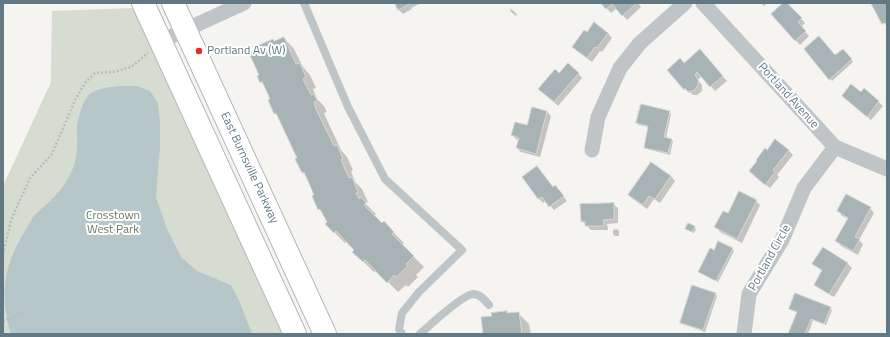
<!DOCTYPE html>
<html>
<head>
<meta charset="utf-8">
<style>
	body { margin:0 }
	#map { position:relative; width:890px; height:337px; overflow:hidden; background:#f5f4f1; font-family:"Titillium Web",sans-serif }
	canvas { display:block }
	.frame { position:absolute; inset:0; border:4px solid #627983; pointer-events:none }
</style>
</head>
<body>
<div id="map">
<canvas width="890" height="337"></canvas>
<div class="frame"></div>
</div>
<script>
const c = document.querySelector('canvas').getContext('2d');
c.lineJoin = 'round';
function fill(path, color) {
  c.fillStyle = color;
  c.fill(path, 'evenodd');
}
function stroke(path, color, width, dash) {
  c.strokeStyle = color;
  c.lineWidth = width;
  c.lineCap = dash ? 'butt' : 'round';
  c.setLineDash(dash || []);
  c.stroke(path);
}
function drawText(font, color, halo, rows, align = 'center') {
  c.font = font + ' "Titillium Web",sans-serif';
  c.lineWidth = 4;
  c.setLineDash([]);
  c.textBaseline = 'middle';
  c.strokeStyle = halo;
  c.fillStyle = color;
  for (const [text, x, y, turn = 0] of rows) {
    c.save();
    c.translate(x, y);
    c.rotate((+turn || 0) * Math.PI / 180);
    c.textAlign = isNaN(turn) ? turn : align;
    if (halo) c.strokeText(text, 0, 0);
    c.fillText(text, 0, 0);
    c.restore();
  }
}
fill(new Path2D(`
	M135 8 285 334H3V186L51 82 52 11Z`), '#d7dcd1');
fill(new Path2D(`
	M120 86H137L150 91 158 103 160 123V147L156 197 167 229 181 257 197 271 231 285 239 300 252 334H11C0 298 3 268 22 236 26 230 29 223 33 217 42 208 53 199 61 189 66 183 70 175 73 168 78 157 77 141 77 129 77 120 83 98 91 93 100 88 110 87 120 86Z`), '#b7c7c9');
fill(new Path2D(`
	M396 3H421L411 8 412 9 403 14 398 9Z
	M602 3H638L641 7 627 20 617 8 611 13Z
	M761 3H767L764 6Z
	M785 3H786L805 23 801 27 809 36 800 45 772 15Z
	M511 9 517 14 516 16 510 11Z
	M587 33H608L612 38 602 52 600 51 592 62 578 52 573 47Z
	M284 38 294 49 303 67 310 75 316 88 313 89 317 99 324 106 327 112 324 113 327 120 341 150 347 157 353 170 351 171 355 182 362 189 368 202 365 203 376 214 374 216 382 224 384 222 394 233 404 243 402 245 424 267 416 275 418 277 408 287 406 285 398 292 376 270 374 272 353 252 356 250 347 241 345 243 326 224 328 222 324 215 319 209 316 195 307 177 303 173 299 159 280 118 275 113 271 100 266 87 261 82V75L275 42Z
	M843 50 853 62 832 81 830 79 835 56Z
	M704 54 727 81 715 91 702 76 698 80 702 85V91L697 95H693L690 92 689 93 668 70 680 59 685 64Z
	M578 73 582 78 558 106 544 93 559 74Z
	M864 89 883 106 871 120 847 100 861 93Z
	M547 112 551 116 540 157 521 152 517 148 519 140 516 139 512 135 528 126Z
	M669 112 671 114 666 138 671 140 673 141 670 155 647 149 645 147 649 127 639 125 637 123Z
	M788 150 793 155 777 175 779 177 770 188 754 176 758 161 767 151Z
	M537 167 553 188 555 186 567 201 554 210 546 201 543 203 539 199 523 177Z
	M671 176 675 181 660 203 654 199 647 209 633 199 629 195Z
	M756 201 760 205 742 243 720 232 716 227 728 215Z
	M613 204 618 208V223L607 224 608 230H591L582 221Z
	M870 208 874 213 859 240 863 244 858 255 841 246 837 241 849 219 842 216 838 211Z
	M694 227 696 229 694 233 689 231 687 229Z
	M617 229 619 231V236H615L613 234V230Z
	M732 249 734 251 718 282 702 274 714 251Z
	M847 263 852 268 834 297 820 289 815 284 823 272 818 268 814 264Z
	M715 294 717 296 705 332 683 324 681 323Z
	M790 308H830L832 310 826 325 813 320 808 334H790L798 313 792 310Z
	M507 312 509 314 518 313 529 324 531 334H484L493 317Z`), '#0003');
const building = new Path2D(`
	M395 3H408V5L398 10Z
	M601 3H637L622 16 612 4 606 9Z
	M783 3H787L802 18 798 22 806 31 795 41 771 14Z
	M871 3H887V27L885 23 882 24Z
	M594 22 608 33 597 48 595 47 587 58 572 47 584 30 587 32Z
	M819 36 835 55 843 49 852 59 829 80 804 49Z
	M284 37 296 64 300 63 306 77 303 79 311 95 314 94 317 101 314 102 316 109 334 146 337 145 343 159 341 160 349 178 352 177 358 192 356 193 359 199 361 197 366 203 364 205 382 223 384 221 394 232 392 234 414 256 406 264 408 266 396 277 394 275 387 283 365 260 363 262 352 252 354 250 336 231 334 233 325 224 327 222 320 209 318 210 312 196 314 195 304 172 302 173 295 159 297 158 276 113 274 114 268 100 270 99 262 81 260 83 257 76 259 75 249 53 259 47V45L273 39 274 41Z
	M700 49 723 76 710 87 697 72 695 75 698 80V86L693 91H687L685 88 684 90 667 70 680 58 684 63Z
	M568 63 579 73 554 102 538 89 555 69 559 73Z
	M851 84 861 92 864 88 879 101 867 117 842 96Z
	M641 104 670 111 664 137 672 139 668 153 644 148 648 126 636 123Z
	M532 107 547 111 536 154 516 148 519 138 511 135 515 122 527 125Z
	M775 139 789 150 773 170 775 172 765 185 749 171 757 161 756 160 765 148 767 150Z
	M651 162 671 176 655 199 649 196 643 205 628 195Z
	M537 166 553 187 555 185 564 196 549 207 542 197 538 199 522 177Z
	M739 191 757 200 737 239 714 227 723 211 728 213Z
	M846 194 871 207 855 237 860 239 853 251 835 241 848 218 837 211Z
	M614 203V219L603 220 604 226H585V221L581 222 580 204Z
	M688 223 695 226 692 232 685 229Z
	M718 241 733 248 716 281 698 272 710 248 714 250Z
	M823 247 848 263 829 294 814 285 822 270 812 264Z
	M692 285 716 293 703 330 680 323Z
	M795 293 831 307 824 324 811 319 805 334H788L797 312 789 309Z
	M507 311V313L519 312 522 334H483L481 317 492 316 491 313Z`);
fill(building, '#a8b3b6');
stroke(building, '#d6d6d3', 1);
const secondary = new Path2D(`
	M143 3 295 334
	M173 3 325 334`);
stroke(secondary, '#b2b9bc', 24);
stroke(new Path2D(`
	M3 254 11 220 30 178 52 154 76 98 86 82 95 73 113 72 131 67 148 53
	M3 321 25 313`), '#b9bdbf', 2.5, [2, 2]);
stroke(new Path2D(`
	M304 3 348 107 385 179 462 250 419 292 402 313 399 329 402 334
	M420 334C430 325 462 295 473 294 480 294 485 300 489 305`), '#bfc5c7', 8);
stroke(new Path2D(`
	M703 3 835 147 887 169
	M161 41 244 3
	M592 150 598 117 620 68 640 43 685 3
	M744 334 749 294 782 240 804 188 835 147`), '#bfc5c7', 15);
stroke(secondary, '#fff', 22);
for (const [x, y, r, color] of [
	[199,51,4,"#eb2d1b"]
]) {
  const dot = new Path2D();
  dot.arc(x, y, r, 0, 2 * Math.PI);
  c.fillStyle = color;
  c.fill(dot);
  stroke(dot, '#fff', 1.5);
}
drawText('12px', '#627983', '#fff', [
	["Portland Av (W)",207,51]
], 'left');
drawText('12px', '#627983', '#fff', [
	["Portland Avenue",788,96,48],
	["East Burnsville Parkway",249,168,65],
	["Portland Circle",770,258,-61]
]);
drawText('12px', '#6a7a61', '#fff', [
	["Crosstown",113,216],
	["West Park",113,230]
]);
</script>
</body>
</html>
